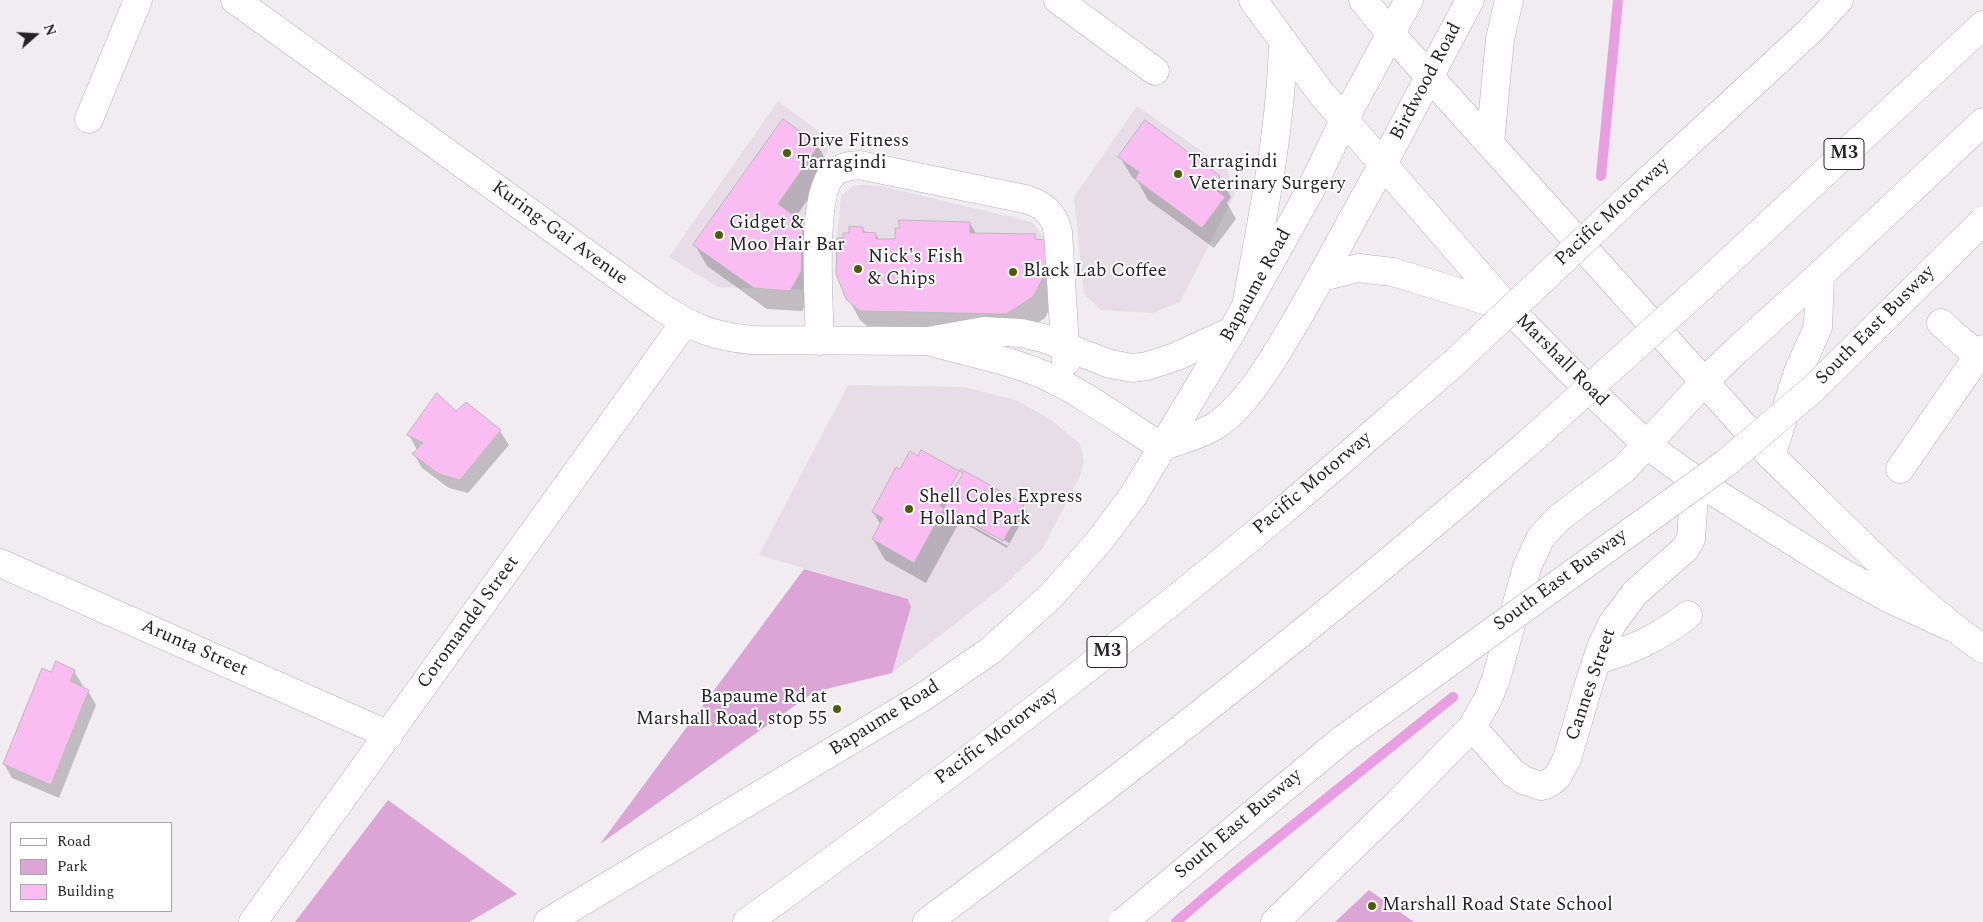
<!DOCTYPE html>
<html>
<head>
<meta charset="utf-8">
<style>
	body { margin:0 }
	#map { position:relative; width:1983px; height:922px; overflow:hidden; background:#f0ecef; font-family:Spectral,serif }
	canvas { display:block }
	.legend { position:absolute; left:10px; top:822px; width:162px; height:90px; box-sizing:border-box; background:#fff; border:1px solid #a8a7a8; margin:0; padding:6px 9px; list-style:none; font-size:15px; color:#252325 }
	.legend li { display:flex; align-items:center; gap:10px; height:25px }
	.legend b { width:25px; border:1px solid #a8a7a8 }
	.north { position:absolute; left:10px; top:10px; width:50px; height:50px; -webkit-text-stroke:4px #fff; paint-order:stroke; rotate:71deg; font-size:14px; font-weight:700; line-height:20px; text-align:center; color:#252325 }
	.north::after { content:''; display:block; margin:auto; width:18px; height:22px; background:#252325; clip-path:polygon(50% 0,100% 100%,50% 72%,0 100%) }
</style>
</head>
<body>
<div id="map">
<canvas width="1983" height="922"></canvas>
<ul class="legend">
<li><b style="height:6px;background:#fff"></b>Road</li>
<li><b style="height:14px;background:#dba5d5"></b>Park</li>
<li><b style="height:14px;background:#fabdf2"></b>Building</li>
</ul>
<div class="north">N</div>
</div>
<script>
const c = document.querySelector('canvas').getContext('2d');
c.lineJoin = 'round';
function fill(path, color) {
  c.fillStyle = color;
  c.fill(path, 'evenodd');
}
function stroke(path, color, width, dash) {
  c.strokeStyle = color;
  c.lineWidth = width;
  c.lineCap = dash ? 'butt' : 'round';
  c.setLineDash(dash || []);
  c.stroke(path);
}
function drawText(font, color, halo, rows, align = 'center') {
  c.font = font + ' Spectral,serif';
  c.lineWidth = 4;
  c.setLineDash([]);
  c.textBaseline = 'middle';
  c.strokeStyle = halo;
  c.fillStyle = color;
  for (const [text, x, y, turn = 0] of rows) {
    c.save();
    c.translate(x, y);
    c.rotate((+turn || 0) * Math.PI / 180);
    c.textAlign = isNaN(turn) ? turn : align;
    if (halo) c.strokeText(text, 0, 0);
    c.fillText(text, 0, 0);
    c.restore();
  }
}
fill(new Path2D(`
	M778 101 834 143 828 150 808 197 806 274 802 290 718 287 669 257Z
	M1137 106 1227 169 1235 194 1180 302 1153 313 1101 310 1084 294 1074 197Z
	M862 185 880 186 1032 222 1046 240V272L1033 297 1006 314 860 311 836 274 837 238 841 196 853 186Z
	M848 385 964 387 1016 400 1050 419 1080 444 1084 461 1080 476 1043 548 1005 585 892 673 911 607 908 599 759 555Z`), '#e7dde6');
fill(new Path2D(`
	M804 569 908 599 911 607 892 673 814 692 600 844Z
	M388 800 517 894 469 922H295Z
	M1369 890 1414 922H1335Z`), '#dba5d5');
fill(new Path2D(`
	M783 121 818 146 830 167 795 218 802 223 814 244 812 294 802 311 767 309 707 266 695 245Z
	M1120 157 1219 176 1231 197 1227 203 1236 219 1214 248 1148 200 1138 182 1132 177Z
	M970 223 976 234 1034 235 1037 241H1046L1057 293 1045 318 1018 335 873 331 860 320 848 298 844 239 862 228 866 233 876 234 879 240 896 241Z
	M466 403 500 431 509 445 468 493 449 488 422 468 414 454 417 450 409 435 456 413Z
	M897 469 1023 505 1027 512 1007 548 960 521 926 583 885 560 873 539 881 525 873 512ZM961 516 1009 543 1008 546 961 519Z
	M74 671 83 686 81 688 88 691 96 705 59 798 12 778 4 764 52 674Z`), '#0003');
stroke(new Path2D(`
	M1601 176 1618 0
	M1176 922 1226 879 1453 697`), '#e99ee1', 10);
const building = new Path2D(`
	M783 119 819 145 778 204 803 222 801 272 790 291 754 288 693 245Z
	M1145 120 1220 176 1212 187 1225 197 1202 228 1135 179 1139 172 1118 157Z
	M899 220 970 222V233L1035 234V239L1046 240V272L1033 297 1006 314 860 311 846 299 836 274 837 238H843V233H849V226L863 227V232L876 233V239H895V228H899Z
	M437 393 456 411 466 402 501 430 460 480 439 474 412 454 423 443 407 435Z
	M921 450 963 473 914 563 872 539 883 518 872 512 896 467 900 469 910 451 918 456Z
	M961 469 1024 504 1003 541 940 506Z
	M56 661 75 670 70 681 89 690 51 785 3 764 42 668 51 672Z`);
fill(building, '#fabdf2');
stroke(building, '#bcb8bb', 1);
const minor = new Path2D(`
	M235 0 661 307C693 328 712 336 751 340L928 341 984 331 1021 333 1043 338 1110 364 1133 368 1147 366 1175 357 1232 331
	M1058 0 1155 71
	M89 119 138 0
	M1322 277 1358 268 1393 272 1507 307
	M1247 301C1263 215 1281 129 1283 42
	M1941 323 1978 356
	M820 341C819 306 811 200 831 176 838 167 849 166 859 165L1025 199C1043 204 1054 213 1058 232L1066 362
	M932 342C970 353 1010 360 1046 376 1087 395 1123 423 1162 447 1179 440 1199 436 1215 426 1248 405 1276 354 1296 321 1326 269 1354 216 1383 164
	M1900 469 1983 349
	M0 563 389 735
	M1597 660C1635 649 1656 639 1688 615
	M1472 727 1513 773 1523 780 1541 786 1548 784 1557 777 1567 759 1588 687 1601 647 1612 624 1635 593 1685 549 1691 539 1695 480
	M253 922 685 322
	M1275 922 1398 803 1472 727 1488 699 1496 679 1527 567 1541 537 1559 518 1624 469 1705 381`);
const major = new Path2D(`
	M1253 0 1321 93 1507 307 1575 376 1647 445 1695 480 1843 573 1890 599 1951 627
	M1363 0 1391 34 1771 456C1839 521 1906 595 1983 649
	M1490 143 1500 39 1509 0
	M1383 164 1470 0
	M548 922 923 697 990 651 1052 595 1100 540 1133 496 1232 331 1311 189 1344 120 1409 0`);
const highway = new Path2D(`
	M1629 198 1812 29 1839 0
	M1705 284 1983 25
	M1705 381 1736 351 1820 275 1983 122
	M1771 456 1798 372 1818 327 1820 275
	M747 922C931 790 1112 654 1285 509 1342 461 1397 412 1453 364
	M927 922C1133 770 1333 612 1526 445`);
stroke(minor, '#b5b1b4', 29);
stroke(major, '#b5b1b4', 29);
stroke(highway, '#b5b1b4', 29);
stroke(minor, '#fff', 28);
stroke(major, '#fff', 28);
stroke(highway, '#fff', 28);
const minorBridge = new Path2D(`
	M1123 922 1343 739 1726 463 1813 389 1983 221`);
const highwayBridge = new Path2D(`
	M1453 364 1629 198
	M1526 445 1705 284`);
stroke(minorBridge, '#b5b1b4', 29, []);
stroke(highwayBridge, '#b5b1b4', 29, []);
stroke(minorBridge, '#fff', 28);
stroke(highwayBridge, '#fff', 28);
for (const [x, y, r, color] of [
	[787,153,5,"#4d5e02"],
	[1178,174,5,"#4d5e02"],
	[719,235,5,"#4d5e02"],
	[858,269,5,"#4d5e02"],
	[1013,272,5,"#4d5e02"],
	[909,509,5,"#4d5e02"],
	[837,709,5,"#4d5e02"],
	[1372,906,5,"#4d5e02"]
]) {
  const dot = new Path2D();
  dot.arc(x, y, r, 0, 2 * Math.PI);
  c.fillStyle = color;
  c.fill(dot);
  stroke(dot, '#fff', 2);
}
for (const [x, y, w] of [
	[1844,154,40],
	[1107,652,40]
]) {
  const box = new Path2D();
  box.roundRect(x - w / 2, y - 15.5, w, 31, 4);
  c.fillStyle = '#fff';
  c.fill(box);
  stroke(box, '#252325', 1);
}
drawText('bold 18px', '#252325', null, [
	["M3",1844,154],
	["M3",1107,652]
]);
drawText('19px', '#252325', '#fff', [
	["Birdwood Road",1427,82,-62],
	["Pacific Motorway",1613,213,-43],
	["Kuring-Gai Avenue",559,234,36],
	["Bapaume Road",1257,286,-61],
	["South East Busway",1876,326,-45],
	["Marshall Road",1561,361,45],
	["Pacific Motorway",1313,484,-40],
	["South East Busway",1561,581,-36],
	["Coromandel Street",469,623,-54],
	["Arunta Street",194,649,24],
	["Cannes Street",1592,685,-71],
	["Bapaume Road",885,719,-32],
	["Pacific Motorway",997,737,-37],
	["South East Busway",1239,825,-40]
]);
drawText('19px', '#252325', '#fff', [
	["Drive Fitness",797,142],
	["Tarragindi",797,164],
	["Tarragindi",1188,163],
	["Veterinary Surgery",1188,185],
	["Gidget &",729,224],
	["Moo Hair Bar",729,246],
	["Nick's Fish",868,258],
	["& Chips",868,280],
	["Black Lab Coffee",1023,272],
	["Shell Coles Express",919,498],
	["Holland Park",919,520],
	["Bapaume Rd at",827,698,"right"],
	["Marshall Road, stop 55",827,720,"right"],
	["Marshall Road State School",1382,906]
], 'left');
</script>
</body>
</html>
